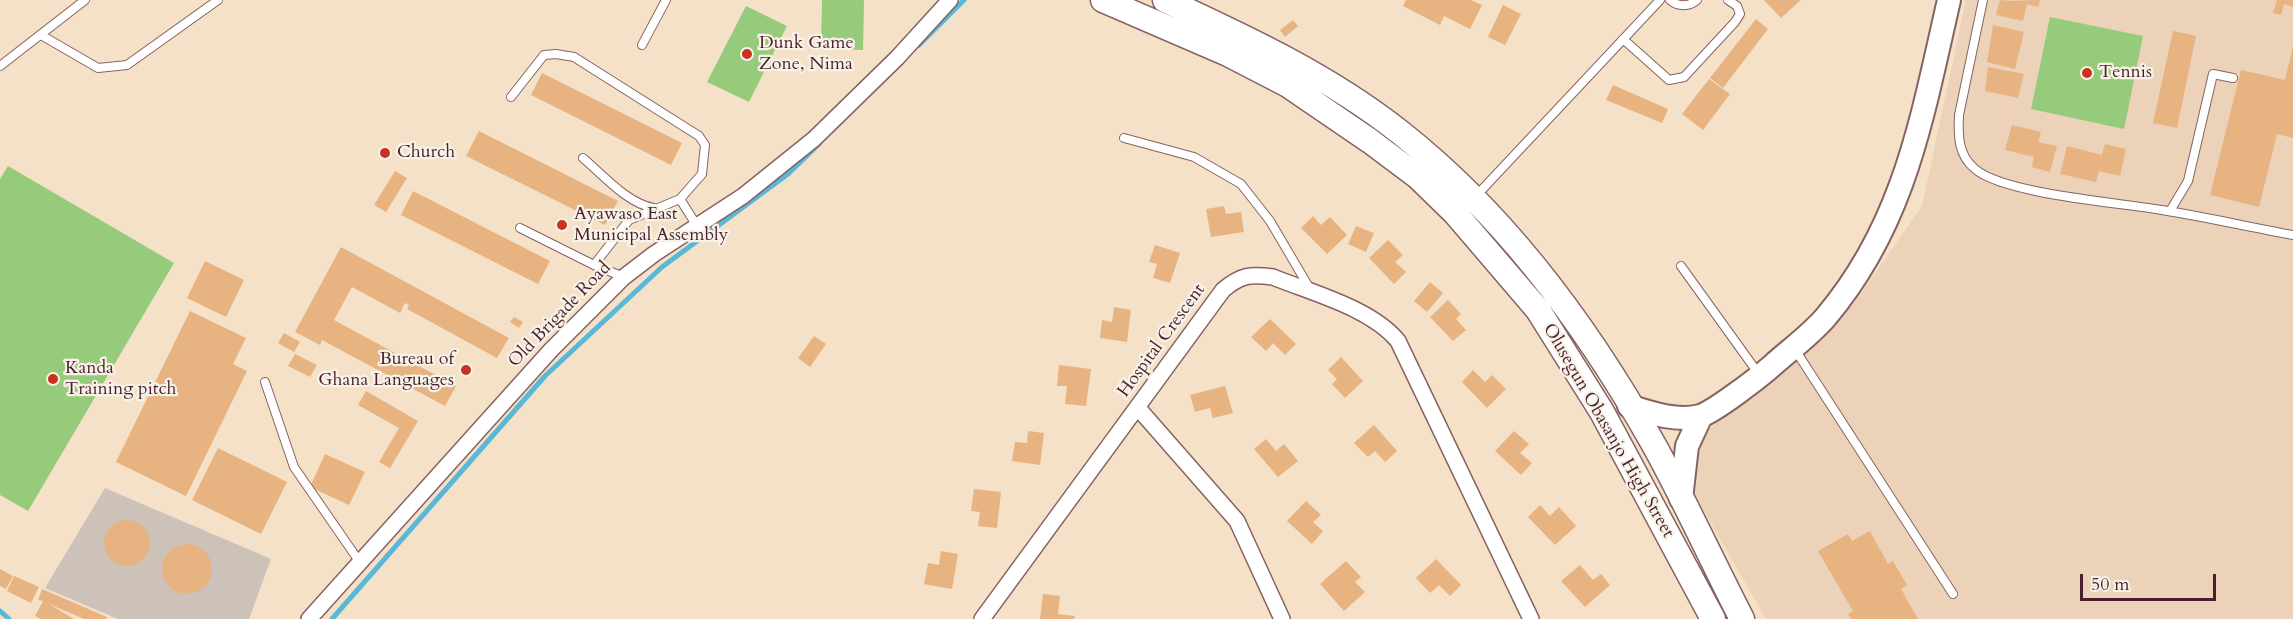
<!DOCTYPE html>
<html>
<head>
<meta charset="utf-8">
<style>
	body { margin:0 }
	#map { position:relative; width:2293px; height:619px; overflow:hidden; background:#f4e1c8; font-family:Cardo,serif }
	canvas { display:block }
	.scale { position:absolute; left:2080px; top:574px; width:136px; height:27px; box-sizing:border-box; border:3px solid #4a1f2b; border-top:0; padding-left:8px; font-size:18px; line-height:21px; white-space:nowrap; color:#4a1f2b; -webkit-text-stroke:4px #f7f3e8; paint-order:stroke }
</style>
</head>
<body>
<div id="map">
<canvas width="2293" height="619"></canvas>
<div class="scale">50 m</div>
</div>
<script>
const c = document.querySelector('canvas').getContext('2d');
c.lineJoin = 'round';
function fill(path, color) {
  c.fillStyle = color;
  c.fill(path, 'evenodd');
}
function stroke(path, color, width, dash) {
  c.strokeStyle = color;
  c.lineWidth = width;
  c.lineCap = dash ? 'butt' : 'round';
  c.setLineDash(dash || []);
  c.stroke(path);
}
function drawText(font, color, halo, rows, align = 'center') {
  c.font = font + ' Cardo,serif';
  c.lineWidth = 4.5;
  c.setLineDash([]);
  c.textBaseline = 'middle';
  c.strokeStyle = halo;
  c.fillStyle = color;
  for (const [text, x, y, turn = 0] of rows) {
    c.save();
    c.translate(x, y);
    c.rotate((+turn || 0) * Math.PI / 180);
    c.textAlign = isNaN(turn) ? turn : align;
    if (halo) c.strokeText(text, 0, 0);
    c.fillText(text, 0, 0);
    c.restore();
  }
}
fill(new Path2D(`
	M1966 0H2293V619H1766L1691 488 1704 433 1799 358 1855 302 1922 206Z`), '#ecd2b9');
fill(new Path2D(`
	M105 488 271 559 249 619H118L45 588Z`), '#cdc2b9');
fill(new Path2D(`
	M822 0H864L863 50 821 49Z
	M746 6 787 26 749 102 707 82Z
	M2050 17 2143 36 2124 129 2031 109Z
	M8 166 174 263 28 511 0 495V179Z`), '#97cb7c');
stroke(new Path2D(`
	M919 45 964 0
	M0 611 9 619
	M332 619 545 376 662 267 788 174 819 144`), '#59b8d7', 5);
fill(new Path2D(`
	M1406 0H1471L1482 5 1470 29 1444 16 1440 25 1403 6Z
	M1764 0H1801L1781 18Z
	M2000 0 2012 1 2040 0 2038 7 2027 4 2023 21 1996 15Z
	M2277 0H2293V7L2284 4 2281 15 2273 13Z
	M1503 5 1521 14 1505 45 1488 37Z
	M1756 19 1768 29 1723 88 1710 78Z
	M1293 20 1298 26 1285 37 1280 30Z
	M1993 25 2024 32 2015 69 1987 62Z
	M2173 31 2196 36 2177 128 2153 123Z
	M2293 47V138L2277 134 2259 207 2210 195 2241 70 2285 80Z
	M1988 67 2024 74 2018 98 1985 91Z
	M542 73 682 143 671 165 531 95Z
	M1709 79 1730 94 1703 130 1682 114Z
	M1613 85 1668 109 1662 123 1606 100Z
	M2012 125 2041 132 2038 142 2057 146 2050 172 2032 167 2034 157 2005 150Z
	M479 131 618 201 605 225 466 156Z
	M2105 144 2126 149 2120 176 2099 171 2096 182 2060 174 2067 146 2102 155Z
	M395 171 407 178 386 212 374 205Z
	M413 191 550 261 538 284 401 215Z
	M1224 206 1226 214 1241 212 1244 232 1211 237 1206 209Z
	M1313 216 1321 225 1330 217 1347 235 1327 254 1301 228Z
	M1356 226 1374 233 1366 252 1348 244Z
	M1388 240 1403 255 1395 262 1406 272 1394 284 1369 258Z
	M1155 245 1180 253 1170 283 1153 278 1157 264 1149 262Z
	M341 247 509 338 497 358 407 309 409 305 405 303 400 313 352 287 334 320 456 386 445 406 322 340 320 345 295 332Z
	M205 261 244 280 226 317 187 298Z
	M1430 282 1443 293 1427 312 1414 301Z
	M1448 300 1461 314 1456 319 1466 330 1453 341 1430 317Z
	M1114 307 1131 310 1127 342 1100 338 1102 320 1112 322Z
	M190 311 246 338 233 364 247 371 186 496 116 462Z
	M514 317 523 322 519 328 510 322Z
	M1270 319 1296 344 1285 355 1273 343 1266 351 1251 337Z
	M284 333 300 342 294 352 278 343Z
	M814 336 826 344 810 367 798 358Z
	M295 354 317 365 310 377 288 366Z
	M1341 357 1363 381 1345 398 1332 384 1337 379 1328 370Z
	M1059 365 1091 369 1086 406 1065 404 1067 386H1057Z
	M1473 370 1485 382 1492 375 1506 389 1487 408 1462 382Z
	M1225 386 1233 413 1213 418 1210 408 1195 412 1190 395Z
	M366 391 418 421 390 468 379 462 399 428 358 405Z
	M1374 425 1397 451 1385 462 1375 451 1368 457 1354 443Z
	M1028 431 1044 433 1040 465 1012 461 1015 442 1027 443Z
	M1514 431 1529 444 1520 453 1532 463 1521 475 1495 451Z
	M1266 439 1276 451 1284 444 1298 461 1278 477 1254 449Z
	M218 448 287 482 261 534 192 500Z
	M325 454 365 472 349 505 310 487Z
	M974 489 1001 492 997 528 978 526 980 512 971 511Z
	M1306 501 1321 515 1313 522 1323 531 1312 544 1287 521Z
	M1540 505 1550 516 1559 507 1576 526 1555 545 1528 517Z
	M104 543a23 23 0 1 1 46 0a23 23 0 1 1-46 0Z
	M1870 531 1888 564 1893 561 1907 585 1901 589 1918 619H1851L1848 614 1853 611 1818 551 1848 534 1852 541Z
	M162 569a25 25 0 1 1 50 0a25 25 0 1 1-50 0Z
	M941 551 958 554 952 589 924 584 928 563 939 565Z
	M1436 559 1461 585 1450 596 1439 585 1430 593 1416 578Z
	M1346 561 1361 577 1355 582 1365 592 1344 611 1320 584Z
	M1580 565 1593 580 1601 574 1610 585 1585 607 1561 581Z
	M0 569 13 576 6 589 0 586Z
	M14 576 39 587 31 603 7 591Z
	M42 589 107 617 106 619H84L49 604 74 619H41L35 616 43 601 38 600Z
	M1043 594 1060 596 1058 614 1075 616 1074 619H1040Z`), '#e7b381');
const lane = new Path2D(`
	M1670 0C1678 7 1689 7 1697 0
	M1983 0 1959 115C1958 136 1958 155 1975 169 2004 194 2121 203 2162 210 2206 217 2249 227 2293 235
	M41 35 98 68 127 65 218 0
	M1623 39 1669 80 1684 77 1735 22 1740 14 1737 6 1728 0
	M642 45 666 0
	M0 66 85 0
	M511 97 544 55 556 54 574 57 699 136 705 145 702 174 680 199 629 220 594 265
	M1124 138 1194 157 1241 184 1270 221 1310 289
	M583 158C603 175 628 204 654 208
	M1476 196 1660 0
	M680 199 697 226
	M2170 211 2188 181 2213 74 2233 78
	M520 228 594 265 624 277
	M1681 266 1758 373
	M1794 348 1953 594
	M265 382 294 467 359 561`);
const street = new Path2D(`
	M1138 408 1237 521 1282 619
	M309 619 551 350 624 277 654 254 743 196 814 139 897 58 950 0
	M982 619 1223 290C1241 275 1249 274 1273 277 1312 293 1371 308 1398 341L1531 619`);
const secondary = new Path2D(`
	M1629 406C1651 413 1676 422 1700 416 1714 412 1762 375 1774 364 1791 349 1810 335 1825 318 1905 224 1922 117 1949 0
	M1681 499 1687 446 1701 416`);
const primary = new Path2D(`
	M1103 0 1228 54 1288 85 1370 141 1418 177 1455 213 1538 310 1602 412 1713 619
	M1165 0C1247 38 1329 76 1401 133 1506 216 1589 329 1654 445 1685 501 1712 561 1742 619`);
stroke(lane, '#866362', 10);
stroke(street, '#866362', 18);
stroke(secondary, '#866362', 26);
stroke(primary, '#866362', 27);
stroke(lane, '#fff', 8);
stroke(street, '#fff', 15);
stroke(secondary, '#fff', 22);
stroke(primary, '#fff', 24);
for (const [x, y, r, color] of [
	[747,54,6,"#c8321e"],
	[2087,73,6,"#c8321e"],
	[385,153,6,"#c8321e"],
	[562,225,6,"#c8321e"],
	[466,370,6,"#c8321e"],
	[53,379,6,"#c8321e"]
]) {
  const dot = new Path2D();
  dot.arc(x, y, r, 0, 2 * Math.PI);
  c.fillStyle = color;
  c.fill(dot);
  stroke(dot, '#f7f3e8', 2);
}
drawText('18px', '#4a1f2b', '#f7f3e8', [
	["Dunk Game",759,44],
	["Zone, Nima",759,65],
	["Tennis",2099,73],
	["Church",397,153],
	["Ayawaso East",574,215],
	["Municipal Assembly",574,236],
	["Bureau of",454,360,"right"],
	["Ghana Languages",454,381,"right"],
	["Kanda",65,369],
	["Training pitch",65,390]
], 'left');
drawText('18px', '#4a1f2b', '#f7f3e8', [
	["Old Brigade Road",560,315,-46],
	["Hospital Crescent",1162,341,-54],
	["Olusegun Obasanjo High Street",1608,431,60]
]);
</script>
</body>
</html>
